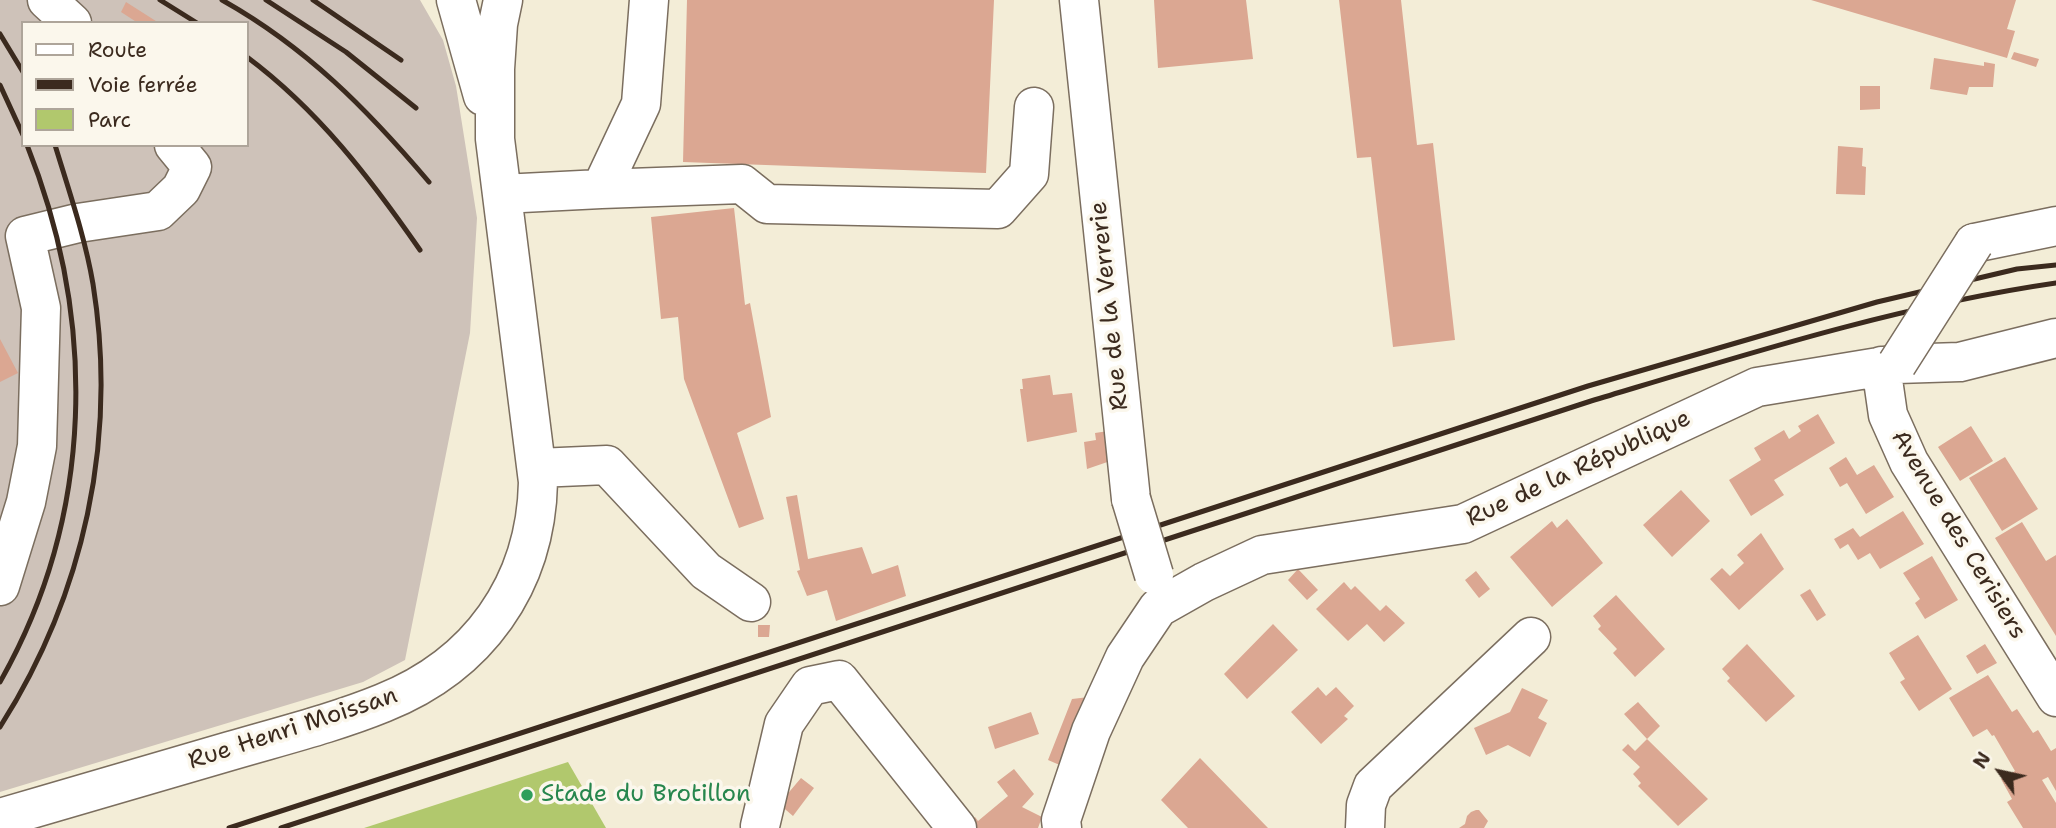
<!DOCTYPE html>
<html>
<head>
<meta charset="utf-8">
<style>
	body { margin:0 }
	#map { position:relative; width:2056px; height:828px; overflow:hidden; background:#f3edd7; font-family:"Shantell Sans",sans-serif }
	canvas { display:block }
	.legend { position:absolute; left:21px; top:21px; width:228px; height:126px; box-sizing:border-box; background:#fbf7ec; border:2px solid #aea59a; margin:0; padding:9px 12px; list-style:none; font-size:21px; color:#3b2a1e }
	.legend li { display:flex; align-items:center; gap:14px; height:35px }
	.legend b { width:35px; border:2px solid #aea59a }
	.north { position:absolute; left:1965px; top:737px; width:70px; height:70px; -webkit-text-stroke:5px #fbf7ec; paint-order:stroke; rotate:303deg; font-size:19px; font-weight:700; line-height:28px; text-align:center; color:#3b2a1e }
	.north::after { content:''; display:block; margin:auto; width:24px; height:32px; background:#3b2a1e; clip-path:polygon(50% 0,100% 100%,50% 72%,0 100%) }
</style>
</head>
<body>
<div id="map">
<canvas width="2056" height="828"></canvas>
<ul class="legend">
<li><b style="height:9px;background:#fff"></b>Route</li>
<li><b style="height:9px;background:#3b2a1e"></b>Voie ferrée</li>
<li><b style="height:19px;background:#b1c86d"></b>Parc</li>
</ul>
<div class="north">N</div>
</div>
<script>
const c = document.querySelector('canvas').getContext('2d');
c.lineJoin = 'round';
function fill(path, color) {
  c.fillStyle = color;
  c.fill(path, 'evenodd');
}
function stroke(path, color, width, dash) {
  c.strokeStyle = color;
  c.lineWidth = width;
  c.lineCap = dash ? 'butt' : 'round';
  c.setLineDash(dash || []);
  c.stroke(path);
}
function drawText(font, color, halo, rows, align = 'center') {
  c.font = font + ' "Shantell Sans",sans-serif';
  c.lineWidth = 7;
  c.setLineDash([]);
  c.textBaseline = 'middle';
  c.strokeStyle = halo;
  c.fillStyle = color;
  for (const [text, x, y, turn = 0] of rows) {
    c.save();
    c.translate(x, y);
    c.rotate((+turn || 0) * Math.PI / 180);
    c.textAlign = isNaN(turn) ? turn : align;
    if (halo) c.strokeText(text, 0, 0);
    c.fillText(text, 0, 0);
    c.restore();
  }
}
fill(new Path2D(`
	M0 0H420L443 40 456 86 477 218 470 333 405 660 363 682 0 792ZM23 23H247V145H23Z`), '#cec2b9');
fill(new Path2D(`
	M568 762 606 828H364Z`), '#b1c86d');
fill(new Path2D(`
	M687 0H994L986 173 683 162Z
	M1154 0H1246L1253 59 1158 68Z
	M1339 0H1401L1417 145 1433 143 1455 340 1393 347 1371 157 1357 158Z
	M1811 0H2016L2007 29 2015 31 2007 58Z
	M126 2 159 23H138L121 12Z
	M2014 52 2039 59 2036 67 2011 59Z
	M1934 58 1984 66V62L1995 64 1993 87H1969L1967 95 1930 89Z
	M1860 86H1880V109L1860 110Z
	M1838 146 1863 148 1862 166 1866 167 1865 195 1836 194Z
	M734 208 745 305 750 303 771 417 737 433 764 519 739 528 684 379 678 317 661 319 651 217Z
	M0 339 18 373 0 382Z
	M1050 375 1053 395 1072 393 1077 432 1027 442 1020 389H1023L1022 379Z
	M1818 414 1835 443 1774 480 1784 495 1751 516 1729 480 1761 460 1754 448 1784 430 1789 439 1801 431 1798 426Z
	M1971 426 1993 461 1960 481 1938 447Z
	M1115 430 1119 458 1087 469 1084 442 1096 440 1095 433Z
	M1846 457 1857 475 1874 465 1894 497 1866 514 1847 483 1840 487 1829 468Z
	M2005 457 2038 509 2002 531 1969 478Z
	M1681 490 1710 521 1672 557 1643 525Z
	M797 495 808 559 862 547 872 574 898 565 906 596 836 621 827 590 807 596 797 571 800 570 786 497Z
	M1903 511 1924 544 1880 569 1870 553 1858 560 1848 544 1840 549 1834 539 1853 528 1860 537Z
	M1567 519 1603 563 1552 607 1510 557 1552 521 1557 528Z
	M2022 522 2046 561 2056 555V636L1995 538Z
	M1761 533 1784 569 1739 610 1710 579 1722 568 1730 576 1744 563 1737 555Z
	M1932 556 1958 600 1925 619 1915 603 1920 599 1903 573Z
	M1298 569 1318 590 1307 600 1288 580Z
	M1476 571 1490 589 1479 598 1465 580Z
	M1344 582 1351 590 1355 586 1380 611 1386 605 1405 623 1384 642 1367 624 1348 641 1316 609Z
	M1810 589 1826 615 1817 621 1800 595Z
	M1616 595 1665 649 1635 677 1613 653 1617 649 1598 629 1601 626 1593 616Z
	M1273 624 1298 650 1247 699 1224 674Z
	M758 625H770L769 637H758Z
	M1918 635 1952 689 1919 711 1900 682 1905 679 1889 653Z
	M1747 644 1795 696 1766 722 1727 681 1730 678 1722 669Z
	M1985 644 1997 663 1977 674 1966 656Z
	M1988 675 2012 712 2017 709 2033 733 2038 730 2051 751 2056 748V791L2048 777 2042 780 2056 803V828H2023L2007 802 2012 799 2001 779 2015 771 1994 735 1992 736 1987 729 1973 737 1949 698Z
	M1318 687 1326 696 1336 687 1354 706 1344 716 1348 719 1321 744 1291 712Z
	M1522 688 1548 700 1538 718 1547 723 1530 757 1508 745 1486 755 1474 728 1510 712Z
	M1089 697 1062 766 1048 760 1072 699Z
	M1638 702 1660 726 1647 739 1624 714Z
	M1031 712 1039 734 995 749 988 727Z
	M1647 739 1708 799 1678 826 1638 786 1641 783 1633 774 1640 767 1622 750 1628 744 1635 751Z
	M1200 758 1268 828H1188L1161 800Z
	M1014 769 1034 794 1022 807 1042 817 1038 828H973L969 822 975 817 978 821 1008 796 997 782Z
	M801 778 814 788 793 816 779 804Z
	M1476 810H1479L1488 821 1484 828H1459L1465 824 1467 816 1471 812Z`), '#dba792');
const minor = new Path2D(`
	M47 0 72 23
	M456 0 483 96
	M1079 0 1131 499
	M601 189 742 184 767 204 998 209 1029 174 1034 107
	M502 194 601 189 641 104 649 0
	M1974 243 2056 226
	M1881 366 1888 415 1909 462 2056 697
	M537 468 607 465 706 571 751 602
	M0 586 26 502 37 446 41 308 25 236 78 223 158 211 181 189 192 167 174 145
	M0 818C77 796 154 773 230 751 281 736 334 723 383 703 478 665 536 585 538 482L495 139V69L498 24 503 0
	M760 826 784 724 810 686 839 680 957 828
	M1062 828 1061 820 1091 731 1125 657 1158 608 1204 582 1262 555 1463 524 1757 387 1897 364 1960 362 2056 338
	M1365 828 1366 805 1373 786 1531 637`);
stroke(minor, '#7b6e5f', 41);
stroke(minor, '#fff', 38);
stroke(new Path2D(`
	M160 0 197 23
	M222 0C306 47 367 109 429 182
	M266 0 346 52 416 108
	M313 0 401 60
	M0 34 23 72
	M247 57C318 110 370 178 420 250
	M0 85 23 135
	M0 682C95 515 97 321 27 145
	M0 727C84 595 118 440 93 284 85 237 69 191 55 145
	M229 828 1588 386 1877 302 2017 269 2056 265
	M281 828 1591 401C1744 355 1897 306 2056 283`), '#3b2a1e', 5);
const minorBridge = new Path2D(`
	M1897 364 1974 243
	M1131 499 1154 575`);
stroke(minorBridge, '#7b6e5f', 41, []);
stroke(minorBridge, '#fff', 38);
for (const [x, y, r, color] of [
	[527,795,7,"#2e9e5b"]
]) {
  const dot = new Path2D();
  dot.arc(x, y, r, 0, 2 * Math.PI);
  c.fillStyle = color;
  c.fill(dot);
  stroke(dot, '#fbf7ec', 2.5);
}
drawText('24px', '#3b2a1e', '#fbf7ec', [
	["Rue de la Verrerie",1110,306,-96],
	["Rue de la République",1579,469,-25],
	["Avenue des Cerisiers",1958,535,59],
	["Rue Henri Moissan",293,729,-18]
]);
drawText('24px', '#27864d', '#fbf7ec', [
	["Stade du Brotillon",541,795]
], 'left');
</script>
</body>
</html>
